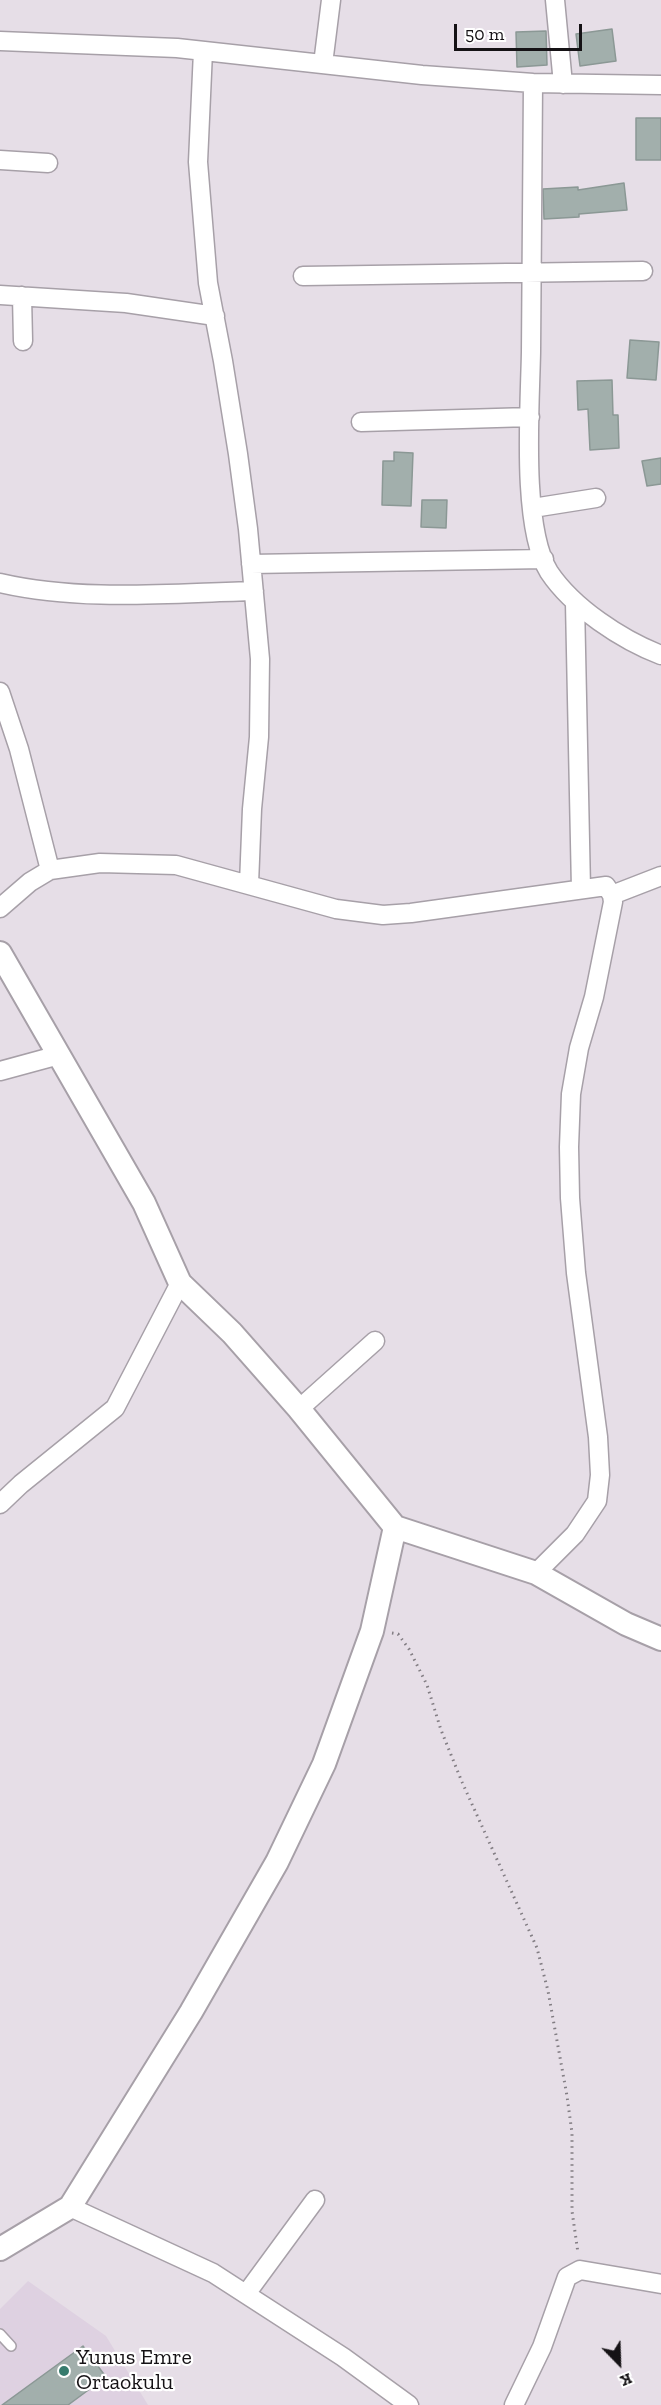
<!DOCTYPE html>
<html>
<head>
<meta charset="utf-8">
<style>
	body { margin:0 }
	#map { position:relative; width:661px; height:2405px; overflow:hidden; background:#e6dee7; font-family:"Zilla Slab",serif }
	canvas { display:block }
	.north { position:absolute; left:589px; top:2333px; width:60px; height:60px; -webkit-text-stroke:4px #fff; paint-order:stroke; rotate:157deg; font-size:16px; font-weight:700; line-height:24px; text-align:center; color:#151215 }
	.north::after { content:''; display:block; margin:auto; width:21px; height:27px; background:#151215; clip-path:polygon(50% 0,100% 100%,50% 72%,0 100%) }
	.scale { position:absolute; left:454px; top:24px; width:128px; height:27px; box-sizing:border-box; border:3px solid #151215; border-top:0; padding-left:8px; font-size:18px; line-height:21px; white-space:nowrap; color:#151215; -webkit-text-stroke:4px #fff; paint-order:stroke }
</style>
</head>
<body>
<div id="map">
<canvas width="661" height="2405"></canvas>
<div class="north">K</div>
<div class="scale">50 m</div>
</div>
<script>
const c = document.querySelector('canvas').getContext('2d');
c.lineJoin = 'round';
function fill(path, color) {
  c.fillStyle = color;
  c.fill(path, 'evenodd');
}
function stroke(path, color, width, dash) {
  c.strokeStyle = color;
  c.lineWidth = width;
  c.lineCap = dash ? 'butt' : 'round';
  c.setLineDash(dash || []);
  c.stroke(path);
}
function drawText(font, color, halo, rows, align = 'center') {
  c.font = font + ' "Zilla Slab",serif';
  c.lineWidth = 4.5;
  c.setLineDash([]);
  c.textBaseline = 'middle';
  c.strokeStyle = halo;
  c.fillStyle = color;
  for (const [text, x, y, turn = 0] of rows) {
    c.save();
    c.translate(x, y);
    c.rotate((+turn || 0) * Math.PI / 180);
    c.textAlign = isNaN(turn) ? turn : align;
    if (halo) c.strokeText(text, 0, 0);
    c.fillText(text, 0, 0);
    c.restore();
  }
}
fill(new Path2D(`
	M28 2281 106 2336 148 2405H0V2309Z`), '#ded1e1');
const building = new Path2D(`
	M612 29 616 61 580 66 576 34Z
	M546 31 547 65 517 67 516 32Z
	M636 118H661V160H636Z
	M624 183 627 210 579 214V217L544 219 543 189 578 187V190Z
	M630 340 659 342 656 380 627 378Z
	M612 380 613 415H618L619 448 590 450 588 409 578 410 577 381Z
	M394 452 413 453 411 506 382 505 383 461H394Z
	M661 458V484L647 486 642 461Z
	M422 500H447L446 528 421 527Z
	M83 2346 106 2377 68 2405H2Z`);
fill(building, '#a2afac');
stroke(building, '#8b9895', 1.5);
const service = new Path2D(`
	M0 2334 11 2346`);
const minor = new Path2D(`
	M555 0 563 84
	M0 41 177 48 422 75 533 83 661 85
	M203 51 198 162 208 283 223 361 238 454 248 529 260 659 259 737 252 809 249 884
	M323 64 331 0
	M533 83C532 172 531 262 531 352 530 407 521 527 549 572 573 608 622 640 661 655
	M0 160 48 163
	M303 276 643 271
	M0 295 126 303 215 316
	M22 296 23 341
	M361 422 530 417
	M533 508 596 498
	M251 564 544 559
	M0 583C82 602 170 593 254 591
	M575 603 581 889
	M0 692 19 749 50 870
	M612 895 661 876
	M0 908 30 882 50 870 100 863 176 865 336 909 383 915 411 913 606 886 612 895 613 902 594 997 579 1048 571 1094 569 1147 570 1198 576 1273 598 1437 600 1475 597 1501 575 1534 536 1573
	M0 1071 59 1055
	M299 1409 375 1341
	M0 1504 21 1484 115 1408 180 1283
	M70 2207 213 2273 343 2357 409 2405
	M246 2294 315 2200
	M514 2405 542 2347 567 2277 580 2270 661 2284`);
const tertiary = new Path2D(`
	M0 953 144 1203 180 1283 232 1333 299 1409 395 1527 536 1573 626 1624 661 1639
	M0 2249 70 2207 191 2012 277 1862 324 1764 372 1631 395 1527`);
stroke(service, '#a7a0a8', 12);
stroke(minor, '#a7a0a8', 21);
stroke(tertiary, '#a7a0a8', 26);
stroke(new Path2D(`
	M392 1633 398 1634 409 1649 427 1685 441 1730 462 1782 537 1948 548 1991 567 2096 572 2133V2211L578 2253`), '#827d83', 3, [1.5, 4.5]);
stroke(service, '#fff', 9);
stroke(minor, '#fff', 18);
stroke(tertiary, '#fff', 22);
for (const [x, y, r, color] of [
	[64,2371,6,"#377b6d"]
]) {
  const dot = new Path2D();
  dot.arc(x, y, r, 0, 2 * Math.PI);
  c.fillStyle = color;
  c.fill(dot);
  stroke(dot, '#fff', 2);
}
drawText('22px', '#151215', '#fff', [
	["Yunus Emre",76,2358],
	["Ortaokulu",76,2383]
], 'left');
</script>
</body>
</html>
